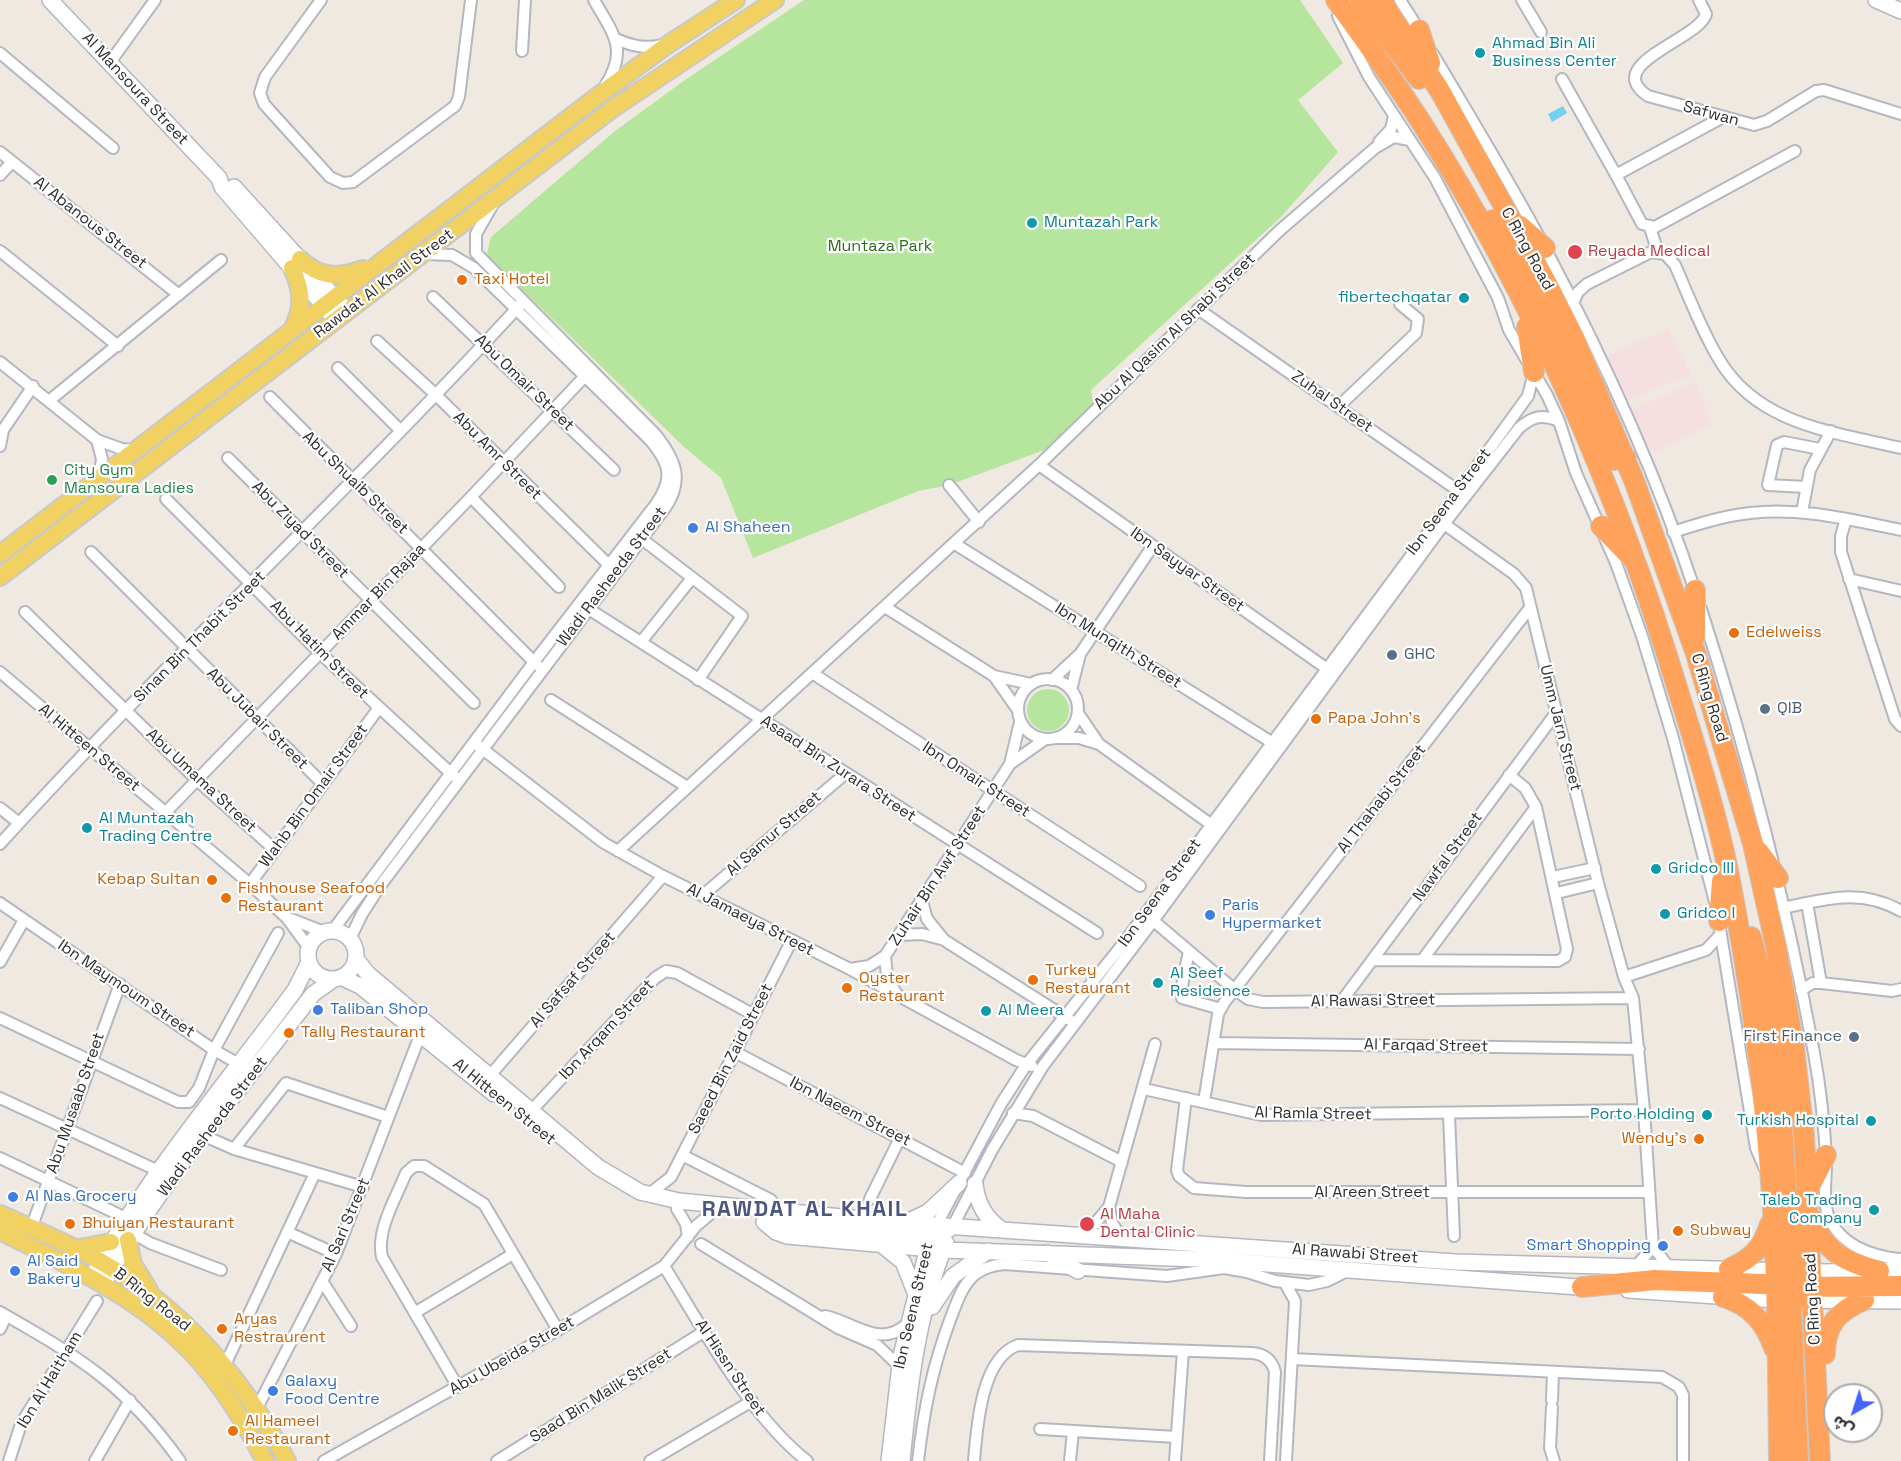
<!DOCTYPE html>
<html>
<head>
<meta charset="utf-8">
<style>
	body { margin:0 }
	#map { position:relative; width:1901px; height:1461px; overflow:hidden; background:#efe9e1; font-family:"Space Grotesk","Noto Sans Arabic",sans-serif }
	canvas { display:block }
	.north { position:absolute; left:1823px; top:1383px; width:60px; height:60px; box-sizing:border-box; background:#fff; border:2px solid #ababab; border-radius:50%; rotate:219deg; font-size:16px; font-weight:700; line-height:24px; text-align:center; color:#2e2e2e }
	.north::after { content:''; display:block; margin:auto; width:21px; height:27px; background:#4264fb; clip-path:polygon(50% 0,100% 100%,50% 72%,0 100%) }
</style>
</head>
<body>
<div id="map">
<canvas width="1901" height="1461"></canvas>
<div class="north">ش</div>
</div>
<script>
const c = document.querySelector('canvas').getContext('2d');
c.lineJoin = 'round';
function fill(path, color) {
  c.fillStyle = color;
  c.fill(path, 'evenodd');
}
function stroke(path, color, width, dash) {
  c.strokeStyle = color;
  c.lineWidth = width;
  c.lineCap = dash ? 'butt' : 'round';
  c.setLineDash(dash || []);
  c.stroke(path);
}
function drawText(font, color, halo, rows, align = 'center') {
  c.font = font + ' "Space Grotesk",sans-serif';
  c.lineWidth = 4.5;
  c.setLineDash([]);
  c.textBaseline = 'middle';
  c.strokeStyle = halo;
  c.fillStyle = color;
  for (const [text, x, y, turn = 0] of rows) {
    c.save();
    c.translate(x, y);
    c.rotate((+turn || 0) * Math.PI / 180);
    c.textAlign = isNaN(turn) ? turn : align;
    if (halo) c.strokeText(text, 0, 0);
    c.fillText(text, 0, 0);
    c.restore();
  }
}
fill(new Path2D(`
	M1668 329 1691 374 1627 401 1607 356Z
	M1695 382 1713 425 1653 452 1643 443 1630 410Z`), '#f5dfe0');
fill(new Path2D(`
	M804 0H1300L1343 63 1298 100 1338 152 1281 217 1091 390 1093 405 1050 448 949 485 918 491 753 558 721 478 683 446 500 268H495L487 254 491 237 615 131 685 80Z
	M1027 710a21 21 0 1 1 42 0a21 21 0 1 1-42 0Z`), '#b6e59e');
fill(new Path2D(`
	M1563 106 1567 113 1552 122 1548 114Z`), '#75cff0');
const street = new Path2D(`
	M321 0 265 77 260 93 264 104 330 177 343 183 353 182 455 106 459 97 471 0
	M594 0C613 34 629 49 605 86
	M1400 0 1421 33
	M1522 0 1541 32
	M1699 0 1706 14C1700 39 1600 64 1648 96L1754 125 1767 121 1816 91 1824 90 1901 114
	M1338 16 1369 77 1435 178 1498 298 1509 330 1547 395 1559 421 1576 473 1616 563 1642 636 1673 738 1715 902
	M616 39C632 46 645 49 662 45
	M522 51 525 0
	M0 53 113 148
	M1433 54C1471 118 1510 182 1545 248 1604 359 1657 475 1696 594
	M111 61 155 0
	M1562 79 1616 175 1723 117
	M1379 142 1391 129 1394 116
	M0 152 179 295
	M0 175 12 162
	M1616 175 1642 224 1655 227 1795 151
	M1650 228 1658 252
	M0 251 118 346
	M433 297 614 470
	M1573 303 1578 292 1587 284 1651 252 1665 254 1675 265C1689 297 1702 332 1720 361 1759 425 1834 432 1901 448
	M1198 309 1463 494
	M377 341 434 393 614 570
	M0 362 97 440 122 449 135 450
	M338 368 400 430
	M270 397 537 665
	M50 400 221 260
	M1339 406 1416 333 1418 319 1400 304
	M97 440 102 459 99 477
	M0 446 3 430 33 386
	M228 458 474 703
	M1039 465 1330 671
	M949 485 979 522
	M1806 487 1768 485 1777 445 1784 442 1820 449
	M471 497 559 587
	M166 499 320 653 455 777
	M1802 512 1810 470 1831 431
	M1846 519 1841 536V552L1895 719 1901 726
	M1440 521 1514 574 1526 588 1598 883 1624 977 1633 998 1644 1110 1653 1247 1669 1267
	M1673 532C1698 524 1723 516 1750 513 1802 507 1851 520 1901 530
	M638 536 742 616 698 680
	M955 544 1276 745
	M91 552 322 783
	M1849 579 1901 591
	M584 606 1097 933
	M885 607 994 676 1031 684
	M1701 609C1748 754 1786 903 1814 1053 1820 1086 1824 1122 1826 1156 1827 1175 1822 1197 1828 1215 1839 1245 1872 1257 1901 1259
	M25 612 197 780 274 849
	M641 642 692 578
	M0 672 250 884 287 918 309 948
	M812 673 1140 886
	M994 676 1017 709
	M1018 709a30 30 0 1 1 60 0a30 30 0 1 1-60 0Z
	M1052 680 1080 654 1152 547
	M1071 690 1080 654
	M551 700 687 787
	M1078 713 1099 744 1216 828
	M1058 738H1079L1099 744
	M476 744 604 843 663 876 850 969 1016 1060 1032 1066
	M1010 764 1044 740
	M0 808 19 823
	M165 813 471 497 587 374
	M0 844C168 659 351 489 520 305
	M618 851 1039 465 1279 231 1375 148 1394 137 1410 140
	M1553 877 1595 868
	M250 884 378 709
	M1557 893 1598 883
	M703 895 845 774
	M922 901 927 919 944 940 1070 1020
	M0 903 214 1050 253 1072
	M1807 903 1821 983
	M1783 908C1826 899 1861 888 1901 911
	M1149 917 1235 990 1248 999 1263 1002 1633 998
	M1718 917 1756 1148 1765 1169
	M288 918 324 932
	M333 930 534 662 656 504C674 478 670 464 650 440L474 268 452 255 424 254
	M900 935 922 934 941 939
	M350 939 362 914 380 886 665 508C684 481 676 460 656 435L476 253V234L492 206
	M1189 951 1181 991 1182 998 1221 1009
	M885 956 887 976 896 993
	M1423 959 1536 807
	M1372 960 1558 961 1565 957 1567 949 1536 807 1525 788 1509 775
	M0 962 24 920
	M850 969 869 966 885 956 1010 764 1020 722
	M1624 977 1706 950 1721 934
	M1801 990 1813 983H1821L1892 991 1901 989
	M1341 1002 1556 713
	M0 1018 178 1102H189L199 1088 214 1050 278 933
	M1214 1043 1639 1049
	M735 1052 965 1173
	M486 1080 663 876
	M1144 1089 1261 1115 1644 1110
	M0 1098 163 1173
	M1186 1098 1177 1170 1179 1176 1194 1188 1246 1192H1649
	M1204 1102 1218 1014 1224 1003 1529 609
	M531 1111 655 978 666 971 677 973 754 1015
	M1013 1113 1033 1116 1122 1162
	M1449 1114 1454 1236
	M198 1133 234 1149 363 1187
	M234 1149 286 1083 388 1117
	M682 1155 771 1200
	M0 1158 128 1219
	M648 1195 671 1177 791 942
	M870 1199 900 1138
	M1109 1207 1112 1223 1121 1237
	M677 1209 686 1224 688 1237
	M33 1223 120 984
	M936 1226 1001 1104 1026 1065 1123 944 1459 491 1528 396 1534 372
	M953 1226 992 1150 1043 1066 1153 921 1444 524 1519 428C1533 416 1542 414 1559 421
	M287 1232 336 1254
	M133 1233 150 1243 221 1270
	M1085 1235 1109 1207 1155 1044
	M701 1244 838 1328 877 1345 899 1366
	M664 1266C703 1329 749 1415 807 1461
	M1636 1266 1653 1247
	M322 1281 351 1326
	M1285 1283 1295 1301 1286 1461
	M0 1312C79 1357 126 1385 180 1461
	M416 1312 513 1254
	M825 1316C854 1322 880 1349 907 1324
	M0 1329 6 1316
	M1292 1359 1662 1377 1679 1387 1683 1395V1461
	M225 1365 315 1173
	M458 1387 382 1257C376 1230 396 1198 406 1173L414 1166H424L484 1204 558 1330
	M1552 1400 1553 1372
	M1552 1407 1550 1448 1554 1461
	M257 1408 336 1254 422 1030
	M1040 1429 1176 1437
	M9 1461 21 1424 97 1301
	M95 1461 130 1400
	M324 1461 558 1330 664 1266 696 1226 709 1215
	M497 1461 705 1331
	M650 1461 752 1401
	M918 1461C924 1409 932 1369 950 1320 956 1305 961 1287 974 1275 983 1268 993 1265 1004 1264L1167 1276 1224 1268 1247 1272 1275 1281 1309 1285 1327 1281 1347 1271
	M974 1461C977 1427 981 1358 1018 1345L1252 1353C1264 1354 1272 1360 1275 1372L1270 1461
	M1070 1461 1073 1431
	M1175 1461 1183 1351`);
const secondary = new Path2D(`
	M50 0 219 178 222 187 331 314
	M1876 0 1901 11
	M234 187 347 311
	M308 955a24 24 0 1 1 48 0a24 24 0 1 1-48 0Z
	M356 959 368 974 598 1167 640 1192 679 1201 903 1223 1455 1262 1825 1272 1901 1270
	M341 977 360 986 494 1094
	M975 1184C977 1203 985 1218 1001 1229
	M764 1222 776 1232 787 1236 943 1250 1200 1259 1592 1288
	M907 1222 928 1212 959 1183
	M777 1223 930 1237 943 1234 953 1226
	M882 1245 903 1262 915 1292
	M1047 1253 1078 1271
	M92 1278C146 1176 227 1083 295 990L309 962
	M103 1285C158 1184 243 1086 313 994L334 979
	M1628 1290 1776 1300 1901 1301
	M932 1307 953 1276 988 1251
	M889 1461 901 1356 930 1239
	M902 1461C909 1388 918 1311 946 1243`);
const primary = new Path2D(`
	M300 259C320 278 338 278 363 269
	M292 268C302 290 304 305 293 328
	M0 554 599 95 670 43 736 0
	M0 577 612 109 775 0
	M0 1214C34 1229 71 1244 103 1263 183 1309 245 1380 287 1461
	M0 1231C67 1265 138 1296 190 1351 221 1383 244 1422 265 1461
	M128 1240 133 1264 149 1290
	M74 1249 111 1242`);
const highway = new Path2D(`
	M1336 0C1365 40 1394 80 1421 122 1534 299 1620 497 1680 697 1698 754 1716 812 1728 870 1750 982 1766 1097 1773 1211 1778 1294 1778 1378 1779 1461
	M1360 0 1419 79
	M1381 0 1440 91 1547 284 1575 340 1635 483 1696 654 1723 745 1753 844 1776 947 1794 1047 1804 1135 1820 1461
	M1419 30 1430 63
	M1493 220 1569 365 1608 456 1615 460 1626 458
	M1520 226 1545 248
	M1527 327 1534 372
	M1601 526 1630 556
	M1695 590V636
	M1758 851 1778 878
	M1719 921 1722 881
	M1751 937C1786 1050 1782 1171 1793 1287L1800 1297 1813 1300
	M1808 1190 1826 1155
	M1813 1219C1825 1253 1846 1262 1879 1271
	M1729 1269C1752 1258 1762 1249 1770 1224
	M1790 1281 1798 1461
	M1582 1287 1655 1280 1789 1285
	M1799 1287 1901 1286
	M1723 1297C1750 1305 1765 1322 1774 1348
	M1825 1354C1825 1325 1838 1311 1864 1300`);
stroke(street, '#b4b7c1', 14);
stroke(secondary, '#b4b7c1', 18);
stroke(primary, '#c9c9c9', 20);
stroke(highway, '#c9c9c9', 22);
stroke(street, '#fff', 10);
stroke(secondary, '#fff', 15);
stroke(primary, '#f2d163', 16);
stroke(highway, '#ffa35c', 20);
for (const [x, y, r, color] of [
	[1480,53,6,"#0f9aa8"],
	[1032,223,6,"#0f9aa8"],
	[1575,252,8,"#e0444e"],
	[462,280,6,"#e8710a"],
	[1464,298,6,"#0f9aa8"],
	[52,480,6,"#2e9e5b"],
	[693,528,6,"#3f7fe0"],
	[1734,633,6,"#e8710a"],
	[1392,655,6,"#5c6f8a"],
	[1765,709,6,"#5c6f8a"],
	[1316,719,6,"#e8710a"],
	[87,828,6,"#0f9aa8"],
	[1656,869,6,"#0f9aa8"],
	[212,880,6,"#e8710a"],
	[226,898,6,"#e8710a"],
	[1665,914,6,"#0f9aa8"],
	[1210,915,6,"#3f7fe0"],
	[1033,980,6,"#e8710a"],
	[1158,983,6,"#0f9aa8"],
	[847,988,6,"#e8710a"],
	[318,1010,6,"#3f7fe0"],
	[986,1011,6,"#0f9aa8"],
	[289,1033,6,"#e8710a"],
	[1854,1037,6,"#5c6f8a"],
	[1707,1115,6,"#0f9aa8"],
	[1871,1121,6,"#0f9aa8"],
	[1699,1139,6,"#e8710a"],
	[13,1197,6,"#3f7fe0"],
	[1874,1210,6,"#0f9aa8"],
	[70,1224,6,"#e8710a"],
	[1087,1224,8,"#e0444e"],
	[1678,1231,6,"#e8710a"],
	[1663,1246,6,"#3f7fe0"],
	[15,1271,6,"#3f7fe0"],
	[222,1329,6,"#e8710a"],
	[273,1391,6,"#3f7fe0"],
	[233,1431,6,"#e8710a"]
]) {
  const dot = new Path2D();
  dot.arc(x, y, r, 0, 2 * Math.PI);
  c.fillStyle = color;
  c.fill(dot);
  stroke(dot, '#fff', 2);
}
drawText('16px', '#0d838f', '#fff', [
	["Ahmad Bin Ali",1492,44],
	["Business Center",1492,62],
	["Muntazah Park",1044,223],
	["fibertechqatar",1452,298,"right"],
	["Al Muntazah",99,819],
	["Trading Centre",99,837],
	["Gridco III",1668,869],
	["Gridco I",1677,914],
	["Al Seef",1170,974],
	["Residence",1170,992],
	["Al Meera",998,1011],
	["Porto Holding",1695,1115,"right"],
	["Turkish Hospital",1859,1121,"right"],
	["Taleb Trading",1862,1201,"right"],
	["Company",1862,1219,"right"]
], 'left');
drawText('16px', '#2e2e2e', '#fff', [
	["Al Mansoura Street",135,89,47],
	["Safwan",1711,114,15],
	["Al Abanous Street",90,223,38],
	["C Ring Road",1527,249,61],
	["Rawdat Al Khail Street",384,284,-37],
	["Abu Al Qasim Al Shabi Street",1175,332,-44],
	["Abu Omair Street",524,383,44],
	["Zuhal Street",1332,402,35],
	["Abu Amr Street",497,456,45],
	["Abu Shuaib Street",355,483,44],
	["Ibn Seena Street",1449,502,-53],
	["Abu Ziyad Street",300,530,45],
	["Ibn Sayyar Street",1187,570,35],
	["Wadi Rasheeda Street",612,577,-53],
	["Ammar Bin Rajaa",379,592,-46],
	["Sinan Bin Thabit Street",200,637,-45],
	["Ibn Munqith Street",1118,646,32],
	["Abu Hatim Street",319,650,45],
	["C Ring Road",1709,698,73],
	["Abu Jubair Street",257,719,45],
	["Umm Jarn Street",1560,728,76],
	["Al Hitteen Street",89,748,40],
	["Asaad Bin Zurara Street",838,769,33],
	["Ibn Omair Street",976,780,33],
	["Abu Umama Street",201,781,43],
	["Wahb Bin Omair Street",314,796,-54],
	["Al Thahabi Street",1382,799,-52],
	["Al Samur Street",774,834,-41],
	["Nawfal Street",1448,857,-54],
	["Zuhair Bin Awf Street",938,876,-57],
	["Ibn Seena Street",1160,893,-54],
	["Al Jamaeya Street",750,920,27],
	["Al Safsaf Street",573,980,-49],
	["Ibn Maymoum Street",126,989,34],
	["Al Rawasi Street",1373,1001,-1],
	["Ibn Arqam Street",607,1030,-47],
	["Al Farqad Street",1426,1046,1],
	["Saeed Bin Zaid Street",731,1059,-63],
	["Al Hitteen Street",504,1102,39],
	["Abu Musaab Street",76,1103,-71],
	["Ibn Naeem Street",850,1112,27],
	["Al Ramla Street",1313,1114,1],
	["Wadi Rasheeda Street",213,1127,-53],
	["Al Areen Street",1372,1193],
	["Al Sari Street",346,1225,-67],
	["Al Rawabi Street",1355,1254,4],
	["C Ring Road",1813,1299,-93],
	["B Ring Road",152,1300,38],
	["Ibn Seena Street",914,1306,-77],
	["Abu Ubeida Street",512,1356,-30],
	["Al Hissn Street",730,1368,56],
	["Ibn Al Haitham",50,1380,-59],
	["Saad Bin Malik Street",601,1396,-32]
]);
drawText('16px', '#2c6e1b', '#fff', [
	["Muntaza Park",880,247]
]);
drawText('16px', '#be3a42', '#fff', [
	["Reyada Medical",1588,252],
	["Al Maha",1100,1215],
	["Dental Clinic",1100,1233]
], 'left');
drawText('16px', '#c56008', '#fff', [
	["Taxi Hotel",474,280],
	["Edelweiss",1746,633],
	["Papa John's",1328,719],
	["Kebap Sultan",200,880,"right"],
	["Fishhouse Seafood",238,889],
	["Restaurant",238,907],
	["Turkey",1045,971],
	["Restaurant",1045,989],
	["Oyster",859,979],
	["Restaurant",859,997],
	["Tally Restaurant",301,1033],
	["Wendy's",1687,1139,"right"],
	["Bhuiyan Restaurant",82,1224],
	["Subway",1690,1231],
	["Aryas",234,1320],
	["Restraurent",234,1338],
	["Al Hameel",245,1422],
	["Restaurant",245,1440]
], 'left');
drawText('16px', '#27864d', '#fff', [
	["City Gym",64,471],
	["Mansoura Ladies",64,489]
], 'left');
drawText('16px', '#366cbe', '#fff', [
	["Al Shaheen",705,528],
	["Paris",1222,906],
	["Hypermarket",1222,924],
	["Taliban Shop",330,1010],
	["Al Nas Grocery",25,1197],
	["Smart Shopping",1651,1246,"right"],
	["Al Said",27,1262],
	["Bakery",27,1280],
	["Galaxy",285,1382],
	["Food Centre",285,1400]
], 'left');
drawText('16px', '#4e5e75', '#fff', [
	["GHC",1404,655],
	["QIB",1777,709],
	["First Finance",1842,1037,"right"]
], 'left');
c.letterSpacing = '1.5px';
drawText('bold 22px', '#4d5680', '#fff', [
	["RAWDAT AL KHAIL",805,1210]
]);
c.letterSpacing = '0px';
</script>
</body>
</html>
